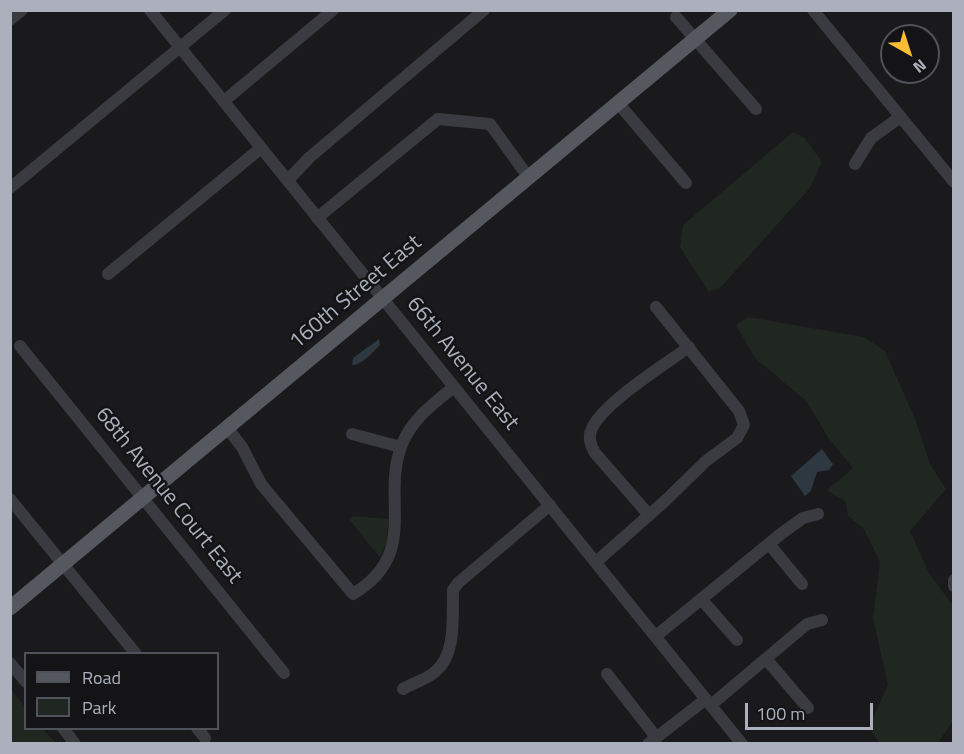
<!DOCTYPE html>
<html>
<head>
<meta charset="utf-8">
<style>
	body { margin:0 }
	#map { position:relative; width:964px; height:754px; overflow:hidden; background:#1a191c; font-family:"Titillium Web",sans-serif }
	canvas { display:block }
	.frame { position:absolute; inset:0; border:12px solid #abb0bc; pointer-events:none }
	.legend { position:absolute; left:24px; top:652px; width:195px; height:78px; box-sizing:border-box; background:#141417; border:2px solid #505259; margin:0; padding:8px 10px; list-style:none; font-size:18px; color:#abb0bc }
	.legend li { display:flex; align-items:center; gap:12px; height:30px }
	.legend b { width:30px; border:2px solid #505259 }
	.north { position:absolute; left:880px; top:24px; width:60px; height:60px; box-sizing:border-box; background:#141417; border:2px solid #505259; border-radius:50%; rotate:141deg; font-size:16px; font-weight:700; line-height:24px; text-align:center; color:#abb0bc }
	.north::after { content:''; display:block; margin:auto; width:21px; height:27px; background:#fbbd33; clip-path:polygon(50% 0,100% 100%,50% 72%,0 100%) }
	.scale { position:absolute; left:745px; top:703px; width:128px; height:27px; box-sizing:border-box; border:3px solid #abb0bc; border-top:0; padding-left:8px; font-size:18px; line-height:21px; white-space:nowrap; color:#abb0bc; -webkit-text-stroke:4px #141417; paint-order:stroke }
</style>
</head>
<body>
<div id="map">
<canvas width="964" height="754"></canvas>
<div class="frame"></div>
<ul class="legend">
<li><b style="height:8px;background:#565860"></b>Road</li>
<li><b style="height:16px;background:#1f2720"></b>Park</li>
</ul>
<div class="north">N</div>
<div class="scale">100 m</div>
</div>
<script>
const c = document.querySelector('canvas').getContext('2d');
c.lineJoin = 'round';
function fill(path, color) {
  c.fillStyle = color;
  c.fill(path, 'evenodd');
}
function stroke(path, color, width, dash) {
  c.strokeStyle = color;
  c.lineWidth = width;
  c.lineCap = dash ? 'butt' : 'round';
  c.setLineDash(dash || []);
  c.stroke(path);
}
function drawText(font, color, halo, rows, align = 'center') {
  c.font = font + ' "Titillium Web",sans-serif';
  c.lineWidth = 5;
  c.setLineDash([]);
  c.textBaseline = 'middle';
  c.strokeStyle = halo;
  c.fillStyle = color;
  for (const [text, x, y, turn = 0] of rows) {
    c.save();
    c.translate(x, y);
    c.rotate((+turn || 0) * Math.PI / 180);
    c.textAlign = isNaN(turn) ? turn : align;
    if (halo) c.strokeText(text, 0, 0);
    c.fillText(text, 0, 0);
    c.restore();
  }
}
fill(new Path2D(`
	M793 132 805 138 822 162 810 188 721 287 709 292 680 247 683 225Z
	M748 317 864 337 885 351 916 421 930 464 946 489 910 531 929 573 953 606V721L938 743H879L869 727 888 685 873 618 880 562 864 529 848 516 846 502 827 490 853 468 827 436 807 402 755 358 736 325Z
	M353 516 389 519 386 545 380 558 349 519Z
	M11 689 25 707 26 728 43 729 56 743H11Z`), '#1f2720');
fill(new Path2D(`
	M379 339 380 345C373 352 361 366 352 365L353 358Z
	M822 449 833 464 829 470 817 472 811 491 805 496 791 476Z`), '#2e3841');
stroke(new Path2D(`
	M150 10 742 744
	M813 10 954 182
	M676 17 756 109
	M10 20 22 10
	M224 101 333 10
	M618 103 686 183
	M855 164 871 138 899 118
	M288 180 310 157 484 10
	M10 188 225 10
	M317 218 438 119 490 124 529 178
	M108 274 261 148
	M20 346 284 673
	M228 429 242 447 261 484 353 594C421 553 380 500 402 444 413 418 433 404 454 387
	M352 434 401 447
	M10 499 136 654
	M649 515 595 453C591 446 588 438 591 431 598 406 667 363 689 347
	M769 544 802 584
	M596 562 665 501 706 461 737 438 744 425 739 411 656 307
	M954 580V586
	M702 600 737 640
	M656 636 782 533 803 518 818 514
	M766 659 808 708
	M10 663 26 682
	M607 674 656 737
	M403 689C413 683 428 679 436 671 457 653 452 615 453 590L458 583 550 505
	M711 705 807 624 822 620
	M63 728 75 744
	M197 728 205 738
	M648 744 706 699`), '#3a3b41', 12);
stroke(new Path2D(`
	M10 608 730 10`), '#565860', 15);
drawText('22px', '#abb0bc', '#141417', [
	["160th Street East",356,293,-40],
	["66th Avenue East",462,364,51],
	["68th Avenue Court East",168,496,51]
]);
</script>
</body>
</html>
